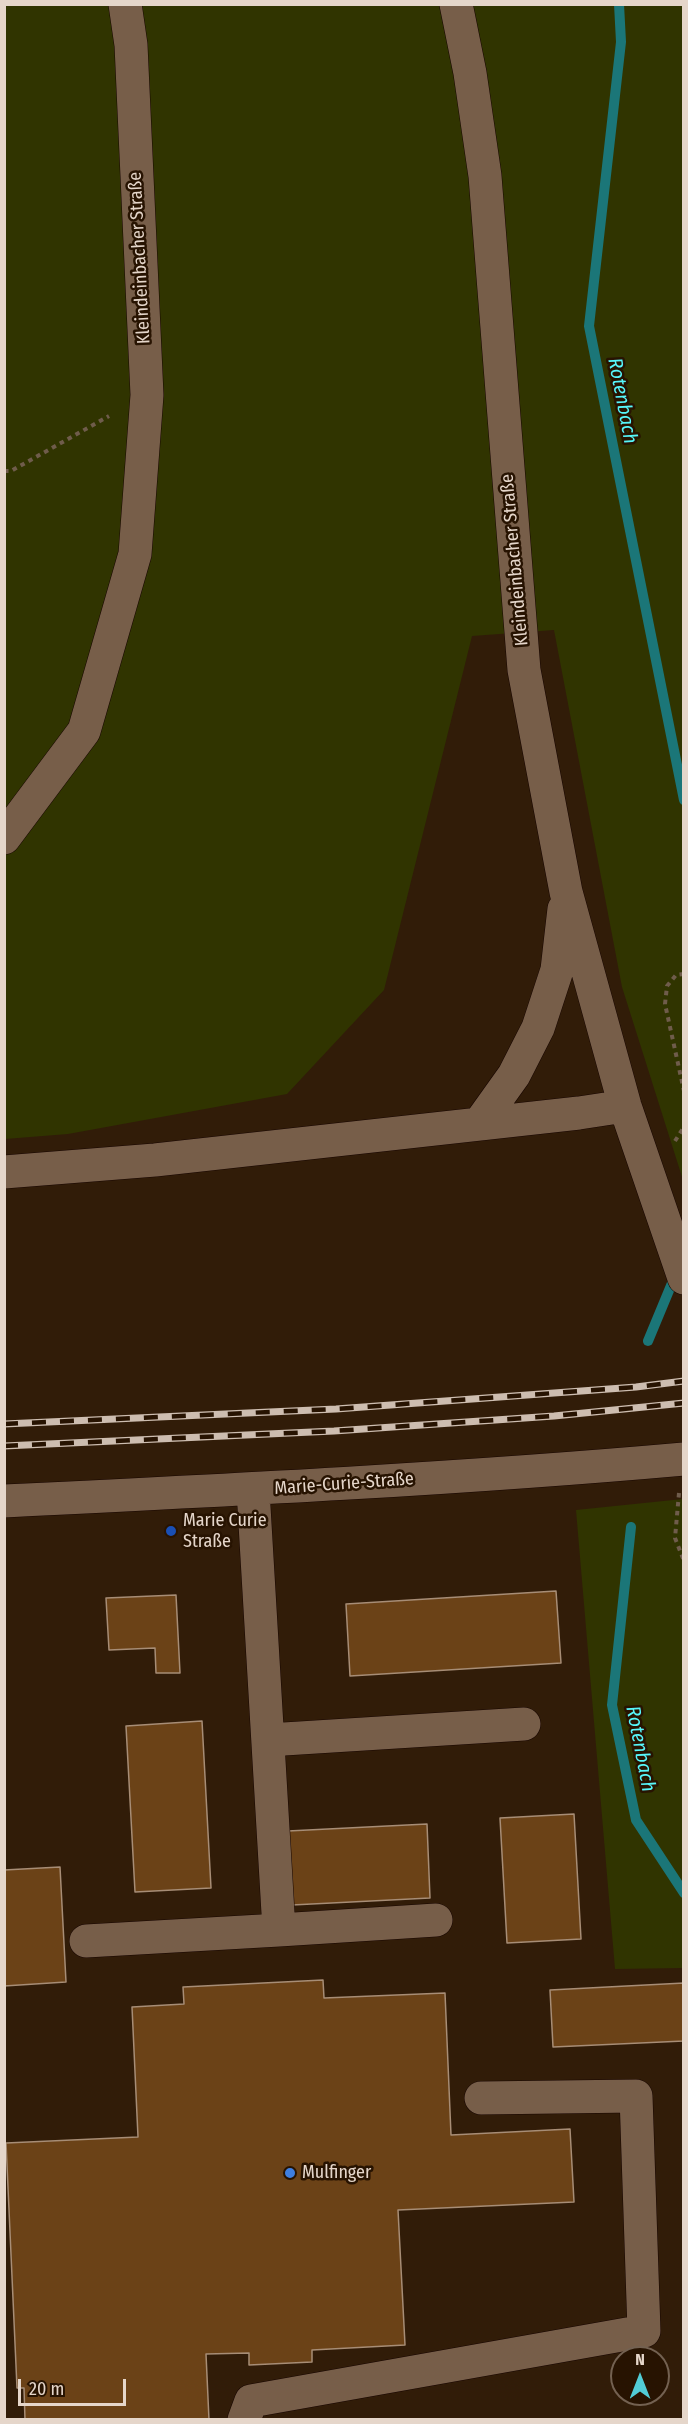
<!DOCTYPE html>
<html>
<head>
<meta charset="utf-8">
<style>
	body { margin:0 }
	#map { position:relative; width:688px; height:2424px; overflow:hidden; background:#311c08; font-family:"Fira Sans Condensed",sans-serif }
	canvas { display:block }
	.frame { position:absolute; inset:0; border:6px solid #e5d6ca; pointer-events:none }
	.north { position:absolute; left:610px; top:2346px; width:60px; height:60px; box-sizing:border-box; background:#271301; border:2px solid #736151; border-radius:50%; rotate:0deg; font-size:16px; font-weight:700; line-height:24px; text-align:center; color:#e5d6ca }
	.north::after { content:''; display:block; margin:auto; width:21px; height:27px; background:#52ccd6; clip-path:polygon(50% 0,100% 100%,50% 72%,0 100%) }
	.scale { position:absolute; left:18px; top:2379px; width:108px; height:27px; box-sizing:border-box; border:3px solid #e5d6ca; border-top:0; padding-left:8px; font-size:18px; line-height:21px; white-space:nowrap; color:#e5d6ca; -webkit-text-stroke:4px #271301; paint-order:stroke }
</style>
</head>
<body>
<div id="map">
<canvas width="688" height="2424"></canvas>
<div class="frame"></div>
<div class="north">N</div>
<div class="scale">20 m</div>
</div>
<script>
const c = document.querySelector('canvas').getContext('2d');
c.lineJoin = 'round';
function fill(path, color) {
  c.fillStyle = color;
  c.fill(path, 'evenodd');
}
function stroke(path, color, width, dash) {
  c.strokeStyle = color;
  c.lineWidth = width;
  c.lineCap = dash ? 'butt' : 'round';
  c.setLineDash(dash || []);
  c.stroke(path);
}
function drawText(font, color, halo, rows, align = 'center') {
  c.font = font + ' "Fira Sans Condensed",sans-serif';
  c.lineWidth = 5;
  c.setLineDash([]);
  c.textBaseline = 'middle';
  c.strokeStyle = halo;
  c.fillStyle = color;
  for (const [text, x, y, turn = 0] of rows) {
    c.save();
    c.translate(x, y);
    c.rotate((+turn || 0) * Math.PI / 180);
    c.textAlign = isNaN(turn) ? turn : align;
    if (halo) c.strokeText(text, 0, 0);
    c.fillText(text, 0, 0);
    c.restore();
  }
}
fill(new Path2D(`
	M5 5H683V1180L622 987 554 630 472 636 384 990 287 1094 68 1134 5 1139Z
	M683 1499V1968L615 1969 576 1510Z`), '#303400');
stroke(new Path2D(`
	M619 4 621 42 589 326 684 800
	M648 1341 675 1276
	M631 1527 612 1705 636 1820 684 1893`), '#1b7678', 10);
const building = new Path2D(`
	M556 1591 561 1663 350 1676 346 1604Z
	M176 1595 180 1673H156L155 1648 109 1650 106 1598Z
	M202 1721 211 1888 135 1892 126 1726Z
	M574 1814 581 1939 507 1943 500 1818Z
	M427 1824 430 1898 292 1905 288 1831Z
	M60 1867 66 1982 4 1986V1870Z
	M323 1980 324 1998 445 1993 451 2135 570 2129 574 2202 398 2210 405 2345 312 2350V2362L249 2365V2353L206 2354 209 2420H25L24 2388H17L6 2143 138 2137 132 2007 184 2004 183 1987Z
	M684 1983V2041L553 2047 550 1990Z`);
fill(building, '#6b4217');
stroke(building, '#a78d76', 1.5);
const minor = new Path2D(`
	M456 4 470 73 485 176 524 670 566 892 625 1106 684 1278
	M4 838 84 731 135 554 147 395 131 45 125 4
	M479 1124 514 1075 538 1028 557 970 564 909
	M4 1172 155 1160 579 1113 625 1106
	M4 1501C231 1490 458 1479 684 1459
	M268 1740 524 1724
	M279 1930 436 1920
	M86 1941 279 1930 253 1490
	M244 2420 251 2401 644 2331 636 2096 481 2098`);
stroke(minor, '#180600', 34);
stroke(new Path2D(`
	M4 471H11L109 416
	M684 974 676 975 667 986 665 1004 684 1091
	M675 1141 684 1127
	M679 1493 675 1538 684 1561`), '#6f5c4b', 4, [4.5, 4.5]);
stroke(minor, '#775e49', 33);
const rail = new Path2D(`
	M4 1424 336 1409 636 1387 684 1381
	M4 1446 334 1431 554 1416 684 1403`);
stroke(rail, '#cdbdb0', 7);
stroke(rail, '#271301', 4.5, [14]);
for (const [x, y, r, color] of [
	[171,1531,6,"#1a4fb4"],
	[290,2173,6,"#3f7fe0"]
]) {
  const dot = new Path2D();
  dot.arc(x, y, r, 0, 2 * Math.PI);
  c.fillStyle = color;
  c.fill(dot);
  stroke(dot, '#271301', 2);
}
drawText('18px', '#e5d6ca', '#271301', [
	["Kleindeinbacher Straße",140,258,-93],
	["Kleindeinbacher Straße",515,560,-95],
	["Marie-Curie-Straße",344,1484,-4]
]);
drawText('18px', '#e5d6ca', '#271301', [
	["Marie Curie",183,1521],
	["Straße",183,1542],
	["Mulfinger",302,2173]
], 'left');
drawText('italic 20px', '#57f6fa', '#271301', [
	["Rotenbach",622,401,79],
	["Rotenbach",640,1749,79]
]);
</script>
</body>
</html>
